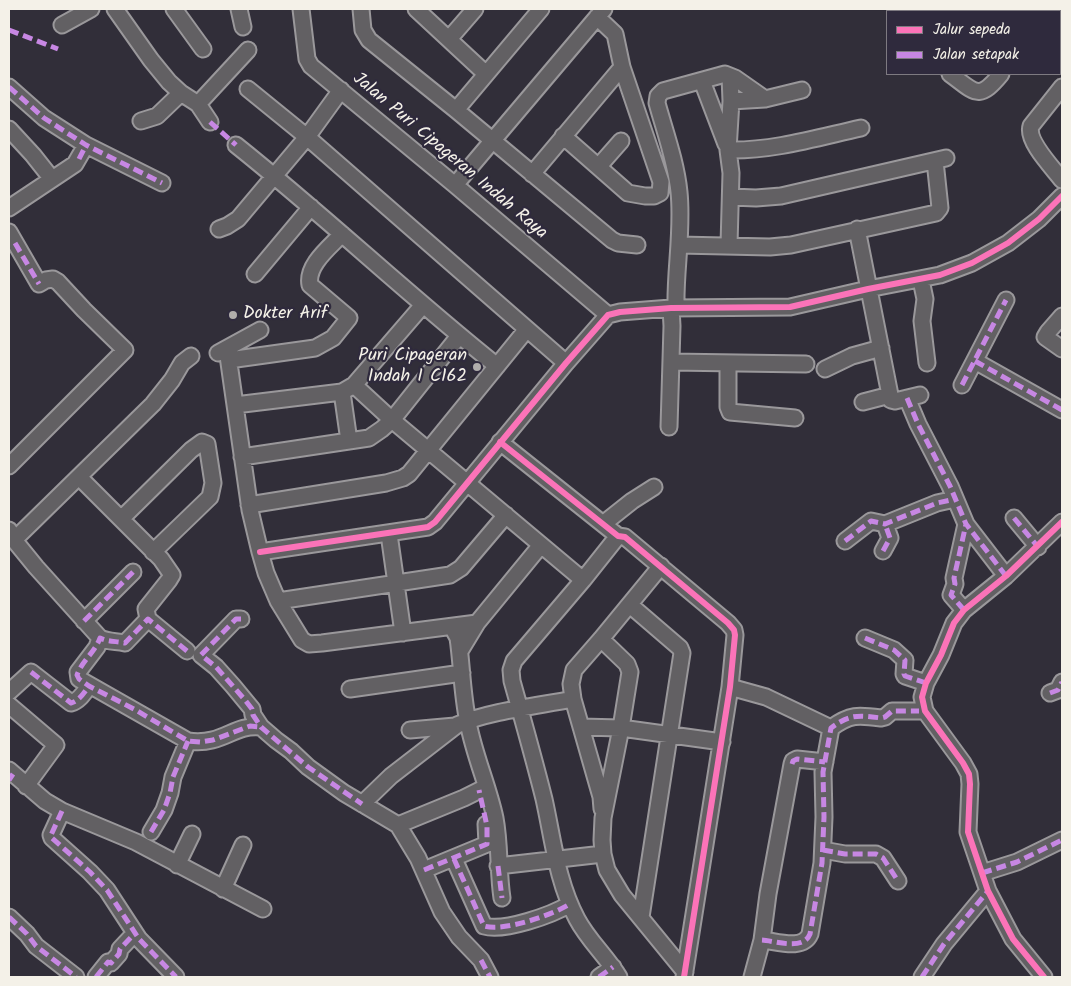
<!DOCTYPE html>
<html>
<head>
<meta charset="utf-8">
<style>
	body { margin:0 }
	#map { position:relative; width:1071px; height:986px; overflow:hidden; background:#312e39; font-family:Kalam,sans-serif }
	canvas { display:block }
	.frame { position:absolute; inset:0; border:10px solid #f4f1e8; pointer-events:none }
	.legend { position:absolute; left:886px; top:10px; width:175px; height:65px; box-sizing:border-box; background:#2f2a3d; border:1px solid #7e7a81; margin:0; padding:6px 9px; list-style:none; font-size:15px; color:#f4f1e8 }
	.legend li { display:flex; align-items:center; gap:10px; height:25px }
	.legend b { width:25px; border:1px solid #7e7a81 }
</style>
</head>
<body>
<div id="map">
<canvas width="1071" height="986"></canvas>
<div class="frame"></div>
<ul class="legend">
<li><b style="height:6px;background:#fb73b8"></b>Jalur sepeda</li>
<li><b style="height:6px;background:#c787e3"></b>Jalan setapak</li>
</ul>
</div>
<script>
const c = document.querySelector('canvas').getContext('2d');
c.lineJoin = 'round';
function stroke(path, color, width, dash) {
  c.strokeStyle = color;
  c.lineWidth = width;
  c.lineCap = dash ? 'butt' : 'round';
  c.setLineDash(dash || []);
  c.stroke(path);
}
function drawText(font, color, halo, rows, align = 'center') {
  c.font = font + ' Kalam,sans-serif';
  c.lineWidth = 4.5;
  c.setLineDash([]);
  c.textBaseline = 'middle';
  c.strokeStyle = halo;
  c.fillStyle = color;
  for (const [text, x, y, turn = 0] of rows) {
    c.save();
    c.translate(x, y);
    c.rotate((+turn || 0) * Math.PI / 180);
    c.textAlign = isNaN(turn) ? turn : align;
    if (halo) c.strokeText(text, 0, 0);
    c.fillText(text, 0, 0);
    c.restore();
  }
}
const minor = new Path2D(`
	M115 9 151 60 169 82 181 93 198 104 210 122
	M174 9 203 49
	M239 9 243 27
	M301 9 307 59 311 66 455 185 608 315
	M361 9 363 30 369 40 456 110 612 240 618 243 637 245
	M416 9 486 74
	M62 25 91 9
	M449 39 475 9
	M1060 42 1062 44
	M950 74C975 92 978 102 1001 74
	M702 81 726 144
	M9 87 44 118 86 145 162 183
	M1062 87 1031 126C1026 141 1053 168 1062 180
	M248 89 307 137 566 363
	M731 101 765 99 802 90
	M198 104 248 50
	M456 110 541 9
	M141 121 157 116 181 93
	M9 129 33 155 52 179
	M563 136 628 193 645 196H654L660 193 661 182 622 67 615 34 597 17
	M236 145C325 216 408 295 497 366
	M728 150C773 151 816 138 861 128
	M599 166 621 141
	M532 174 622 67
	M455 185 604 9
	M731 197 756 198 781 196 946 158
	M9 208 75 164 86 145
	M219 229 227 226 238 219 307 137 341 90
	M857 229 891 400 895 401 920 395
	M9 232 39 284 46 280 53 279 58 282 84 310 125 350 9 466
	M679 245 770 247 791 245 936 213 940 208 935 161
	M729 245 731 173 728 150 731 101 730 76
	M255 274 311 207
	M921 280 925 299 922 321 927 363
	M676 308C675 270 683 231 679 192 676 162 665 132 657 103L658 96 663 91 725 74 735 78 765 99
	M1062 316 1048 332 1045 337 1062 349
	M227 349 250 510 260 552 266 573 278 601 302 640 309 644 322 643 477 623
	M218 353 260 330
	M229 360 315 348 333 338 349 318 310 285C306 265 330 247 342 234
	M975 361 1062 410
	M671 362 806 364
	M728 364V407L730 412 795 418
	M825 369 852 356 881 348
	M354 385 392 420 583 580
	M962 385 1006 300
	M342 392 349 441
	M907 398 918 424 950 486 966 524 1006 576
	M863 402 890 395
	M235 405 342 392 354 385 423 305
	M669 427 672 326 671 308
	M500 442 618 536 625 537 728 623 734 630 735 635 730 687 684 977
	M242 457 369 438 382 429 392 420 459 336
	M79 477 161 559 172 575 169 580 146 609 148 619 187 651
	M249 505 386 483 403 478 409 474 527 329
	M1014 518 1038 547
	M121 519 191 450 202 442 207 444 213 483 210 497 153 552
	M603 524 632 501 654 487
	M9 530 14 540 36 567 100 638C108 642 116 641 125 643L148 619
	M389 534 403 633
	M618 536 583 580 514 661 511 670 512 681C523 720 534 759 544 799 553 839 557 882 577 919 588 940 607 957 619 977
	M14 540 153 404 172 380 182 363 191 356
	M845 541 871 521 885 524 937 503 955 499
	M883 551 890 538 885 524
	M260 552 428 527 435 522 566 363 608 315 620 312 671 308 790 307 868 289 940 275 972 263 1008 243 1039 219 1062 196
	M278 601 450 575 461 568 506 515
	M630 605 680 648 682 653 641 917
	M964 610 951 595 955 584 954 578 966 524
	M241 619H236L201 655 216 667 233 686 252 709 253 715 261 727 276 740 291 751 308 767 344 793 398 825 418 858 442 912 459 937 481 960 490 977
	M84 621 133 572
	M452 627 458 638C462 666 462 694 468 722 474 755 488 785 495 818 500 844 498 872 502 898
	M100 638 97 647 78 672 79 679 188 741C196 742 204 742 212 740 232 735 239 725 261 727
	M865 638 894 650 905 660 904 674 905 676 926 683
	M601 639 627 664 630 672 621 728 603 818 602 840 603 854 607 870 622 895 685 972
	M460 651 477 623 541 545
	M730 687 766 697 831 728
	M350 689 462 673
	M9 692 31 672 71 703C79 701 84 693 89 686
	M1050 693 1058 690 1062 682
	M9 705 56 745 26 786
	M581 727 621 728 722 742
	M410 730 455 726
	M9 770 45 801 62 811 136 842 263 909
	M362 804 391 776 457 725C490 711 537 706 573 699
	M602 809 601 797 573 699 571 684 574 670 601 639 661 566
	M62 811 51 835 52 838 90 872 107 890 139 939 176 977
	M398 825 464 798 486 787
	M151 832 164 810 170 793 173 777 188 741
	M823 850 845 854H876L883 858 898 881
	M454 859 484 926C504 932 552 915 570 904
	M177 865 192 834
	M498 866 603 854
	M424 870 487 844 486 824
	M982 873 1017 862 1062 840
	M223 889 243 845
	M9 917 27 934 36 946 76 977
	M762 940C776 941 803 951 810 934L822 863 824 817 823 772 831 728C850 714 858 715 881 718L885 717 892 711H919
	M96 977 108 962 111 963 119 954 120 949 135 933
	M599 977 613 967
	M752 977 762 940 768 894 792 764 793 761 797 759 825 762
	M922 977 944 944 988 891
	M1044 977 1013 939 988 891 968 832 970 784 969 774 963 763 925 711 922 697 926 683 941 655 954 623 964 610 1006 576 1062 522`);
stroke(minor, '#9a989b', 19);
stroke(minor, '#626063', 15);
stroke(new Path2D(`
	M9 30 58 49
	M9 87 44 118 86 145 162 183
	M210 122 236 145
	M79 159 86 145
	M15 243 39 284
	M975 361 1062 410
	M962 385 1006 300
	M907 398 918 424 950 486 966 524 1006 576
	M1014 518 1038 547
	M845 541 871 521 885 524 937 503 955 499
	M883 551 890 538 885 524
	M964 610 951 595 955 584 954 578 966 524
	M241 619H236L201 655 216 667 245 700 252 709 253 715 261 727 308 767 362 804
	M84 621 133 572
	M865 638 894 650 905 660 904 674 905 676 926 683
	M187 651 148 619 125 643C116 641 108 642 100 638 95 652 82 661 77 675L79 679 89 686 134 709 188 741 200 742 213 740 250 726 261 727
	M31 672 71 703C79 701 84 693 89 686
	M1050 693 1058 690 1062 682
	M792 764 793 761 797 759 825 762
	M9 780 13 774
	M62 811 51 835 52 838 90 872 107 890 139 939 176 977
	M151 832 164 810 170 793 173 777 188 741
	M823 850 845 854H876L883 858 898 881
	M454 859 484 926C504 932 552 915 570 904
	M498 866 502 898
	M424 870 487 844V826L479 790
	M982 873 1017 862 1062 840
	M9 917 27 934 36 946 76 977
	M762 940C776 941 803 951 810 934L822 863 824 817 823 772 831 728C850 714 858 715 881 718L885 717 892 711H919
	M481 960 490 977
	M96 977 108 962 111 963 119 954 120 949 135 933
	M599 977 613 967
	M922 977 944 944 988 891`), '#c787e3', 5, [10, 5]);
stroke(new Path2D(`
	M500 442 618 536 625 537 728 623 734 630 735 635 730 687 684 977
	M260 552 428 527 435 522 566 363 608 315 620 312 671 308 790 307 868 289 940 275 972 263 1008 243 1039 219 1062 196
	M1044 977 1013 939 988 891 968 832 970 784 969 774 963 763 925 711 922 697 926 683 941 655 954 623 964 610 1006 576 1062 522`), '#fb73b8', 6);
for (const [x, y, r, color] of [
	[233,315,5,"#b0adab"],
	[477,367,5,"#b0adab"]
]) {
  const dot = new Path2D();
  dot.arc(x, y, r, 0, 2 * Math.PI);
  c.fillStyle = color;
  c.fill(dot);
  stroke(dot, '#2f2a3d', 2);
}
drawText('18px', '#f4f1e8', '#2f2a3d', [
	["Jalan Puri Cipageran Indah Raya",449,157,40]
]);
drawText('18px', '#f4f1e8', '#2f2a3d', [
	["Dokter Arif",243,315],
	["Puri Cipageran",467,357,"right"],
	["Indah I C162",467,378,"right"]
], 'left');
</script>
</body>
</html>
